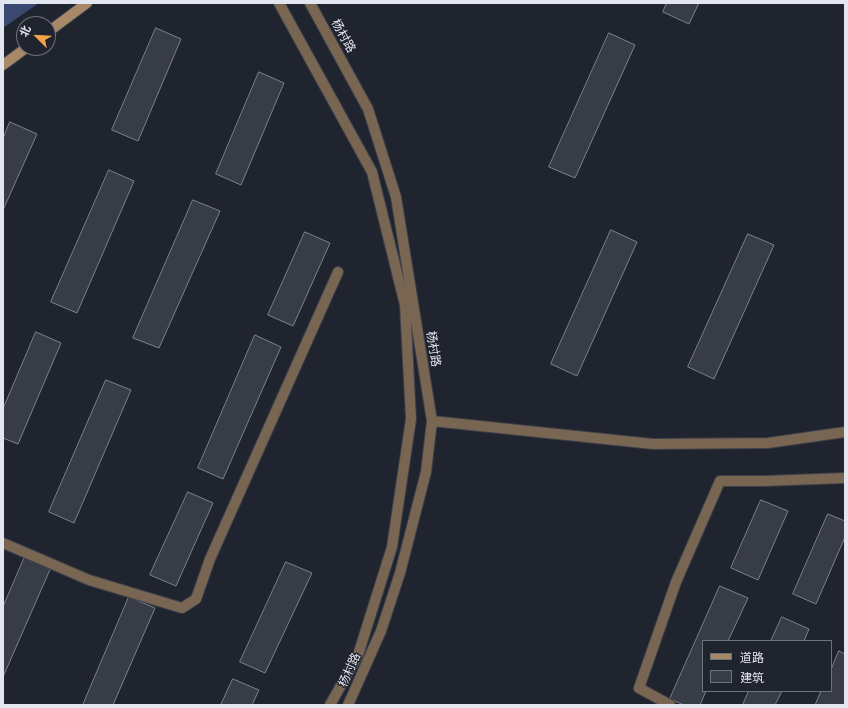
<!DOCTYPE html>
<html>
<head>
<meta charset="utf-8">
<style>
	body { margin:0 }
	#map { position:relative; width:848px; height:708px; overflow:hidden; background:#20242f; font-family:Karla,"Noto Sans SC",sans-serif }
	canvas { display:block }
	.frame { position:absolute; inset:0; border:4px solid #e3e6ee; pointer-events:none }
	.legend { position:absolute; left:702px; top:640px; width:130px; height:52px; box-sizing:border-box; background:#20242f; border:1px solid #6e727b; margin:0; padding:5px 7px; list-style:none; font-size:12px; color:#e3e6ee }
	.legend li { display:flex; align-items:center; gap:8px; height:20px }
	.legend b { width:20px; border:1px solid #6e727b }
	.north { position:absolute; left:16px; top:16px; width:40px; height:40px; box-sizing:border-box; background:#20242f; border:1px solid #6e727b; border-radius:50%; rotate:294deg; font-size:11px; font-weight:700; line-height:16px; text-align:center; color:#e3e6ee }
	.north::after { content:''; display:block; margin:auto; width:14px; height:18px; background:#f4a345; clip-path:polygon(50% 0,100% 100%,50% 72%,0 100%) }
</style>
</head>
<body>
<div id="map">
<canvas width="848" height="708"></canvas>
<div class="frame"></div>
<ul class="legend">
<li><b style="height:5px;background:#a7896a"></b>道路</li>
<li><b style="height:11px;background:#373c47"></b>建筑</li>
</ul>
<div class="north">北</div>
</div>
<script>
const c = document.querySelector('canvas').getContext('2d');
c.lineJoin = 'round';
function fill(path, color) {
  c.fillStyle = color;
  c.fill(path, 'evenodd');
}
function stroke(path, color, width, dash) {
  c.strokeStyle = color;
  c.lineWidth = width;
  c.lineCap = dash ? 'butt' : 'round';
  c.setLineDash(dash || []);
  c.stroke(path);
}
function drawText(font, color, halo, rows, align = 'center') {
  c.font = font + ' Karla,"Noto Sans SC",sans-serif';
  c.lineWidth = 3;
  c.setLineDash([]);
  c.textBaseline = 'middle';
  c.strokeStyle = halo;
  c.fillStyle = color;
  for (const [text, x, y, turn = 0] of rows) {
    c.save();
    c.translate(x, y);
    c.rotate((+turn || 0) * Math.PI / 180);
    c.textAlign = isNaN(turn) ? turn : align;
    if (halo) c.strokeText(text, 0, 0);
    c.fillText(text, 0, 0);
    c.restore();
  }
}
fill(new Path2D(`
	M3 3H39L3 28Z`), '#3b4971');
const building = new Path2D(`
	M667 3H699L689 24 663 12Z
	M156 28 181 39 138 141 112 130Z
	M609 33 635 45 575 178 549 167Z
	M259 72 284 83 241 185 216 174Z
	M10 122 37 134 3 210V139Z
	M109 170 134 181 77 313 51 302Z
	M193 200 220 211 159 348 133 338Z
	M611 230 637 242 577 376 551 364Z
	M305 232 330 243 293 326 268 315Z
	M748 234 774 245 714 379 688 367Z
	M36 332 61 343 18 444 3 438V409Z
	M255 335 281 347 223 479 198 468Z
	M106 380 131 390 74 523 49 512Z
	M188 492 213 503 176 586 150 575Z
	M761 500 788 511 758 580 731 568Z
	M828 514 845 521V537L816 604 793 594Z
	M26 554 52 565 3 677V607Z
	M286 562 312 573 265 673 240 662Z
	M720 586 748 598 728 641H703V691H706L700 705H684L670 699Z
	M129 597 155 608 113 705H83Z
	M782 617 809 629 804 641H771Z
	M839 651 845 654V705H815L821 691H831V670Z
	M233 679 259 690 252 705H221Z
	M749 691H782L775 705H743Z`);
fill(building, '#373c47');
stroke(building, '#7c818e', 1);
const minor = new Path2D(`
	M3 543 89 580 182 608 196 599 210 559 338 272
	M670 705 639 688 676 582 720 481H764L845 478`);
const tertiary = new Path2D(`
	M279 3 372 172 405 305 411 419 392 547 358 655 330 705
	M310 3 368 109 396 197 432 421 426 472 400 573 381 631 348 705
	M432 421 653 444 768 443 845 432`);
const secondary = new Path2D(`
	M48 32 87 3
	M3 65 26 48`);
stroke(minor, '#3b3f4a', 12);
stroke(tertiary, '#3b3f4a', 12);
stroke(secondary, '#3b3f4a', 12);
stroke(minor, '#786552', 10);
stroke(tertiary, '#786552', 10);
stroke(secondary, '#a7896a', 10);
drawText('12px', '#e3e6ee', '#20242f', [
	["杨村路",343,36,61],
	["杨村路",433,349,81],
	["杨村路",350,670,-66]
]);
</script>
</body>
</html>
